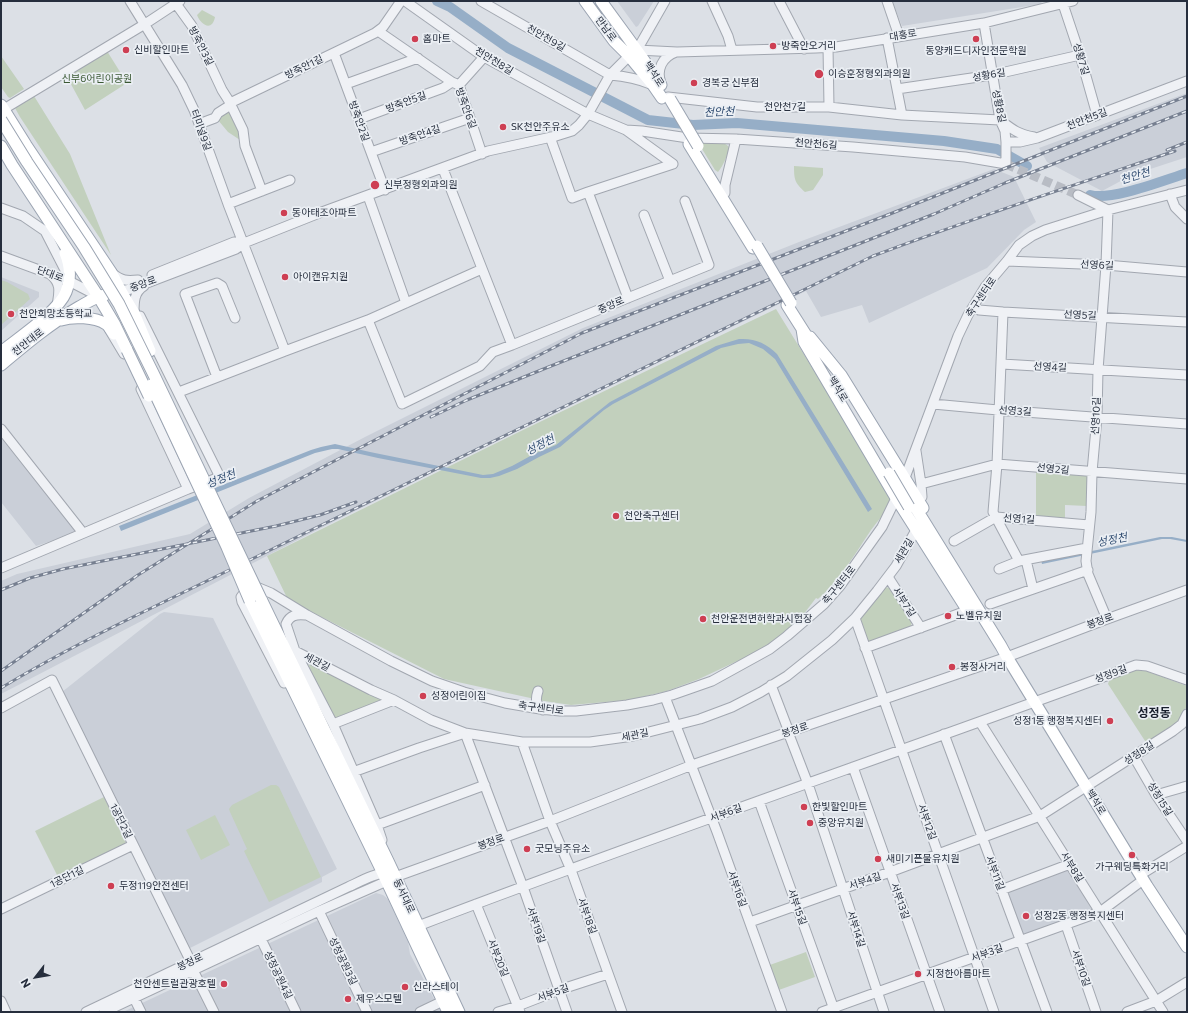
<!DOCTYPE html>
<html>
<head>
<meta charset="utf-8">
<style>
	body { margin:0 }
	#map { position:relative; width:1188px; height:1013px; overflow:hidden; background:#dce0e6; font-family:Commissioner,sans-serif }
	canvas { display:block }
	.frame { position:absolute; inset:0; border:2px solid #262e3d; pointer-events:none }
	.north { position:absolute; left:16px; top:957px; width:40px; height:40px; -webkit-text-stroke:3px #ebeff4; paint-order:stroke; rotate:239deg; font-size:11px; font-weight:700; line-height:16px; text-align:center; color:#262e3d }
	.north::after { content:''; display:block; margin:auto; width:14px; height:18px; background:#262e3d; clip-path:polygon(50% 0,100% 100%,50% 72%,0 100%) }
</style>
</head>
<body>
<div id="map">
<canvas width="1188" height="1013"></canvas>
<div class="frame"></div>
<div class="north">N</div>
</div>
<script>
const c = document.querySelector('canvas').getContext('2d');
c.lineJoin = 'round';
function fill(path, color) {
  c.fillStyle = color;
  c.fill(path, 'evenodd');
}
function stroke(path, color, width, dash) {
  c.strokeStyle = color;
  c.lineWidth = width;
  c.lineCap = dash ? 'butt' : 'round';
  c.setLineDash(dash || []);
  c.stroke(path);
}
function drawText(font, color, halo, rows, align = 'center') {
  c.font = font + ' Commissioner,"Noto Sans KR",sans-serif';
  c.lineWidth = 3.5;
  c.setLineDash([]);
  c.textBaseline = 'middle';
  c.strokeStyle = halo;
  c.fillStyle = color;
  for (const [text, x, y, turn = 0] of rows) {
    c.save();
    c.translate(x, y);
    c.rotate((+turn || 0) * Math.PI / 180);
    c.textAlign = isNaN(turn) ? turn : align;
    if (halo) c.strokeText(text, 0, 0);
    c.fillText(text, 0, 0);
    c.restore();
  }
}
fill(new Path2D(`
	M617 1H654L638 26 636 27Z
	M892 1H1042L1041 4 902 26Z
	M1187 93V157L1132 175 1102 191 1047 162 1039 148Z
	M994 169 1014 177 1036 222 1024 230 987 268 869 323 862 305 821 317 806 291 441 468 311 533 1 694V581L17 574 190 534 249 498 365 437 583 328 799 242Z
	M1 277 39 292V297L1 331Z
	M1 436 75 528 73 534 36 546 1 502Z
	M164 612 213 618 337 869 322 877V882L188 949 62 692 160 614Z
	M1064 869 1070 870 1092 910 1091 913 1026 936 1021 935 1006 894 1008 891Z
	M376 893 383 895 388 899 408 942 410 954 441 1012H123Z`), '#cacfd8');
fill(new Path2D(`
	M202 10 215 17C212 32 201 25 197 15Z
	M107 51 127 83 85 110 66 75Z
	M1 56 24 89 10 98 8 97 1 87Z
	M34 96 70 154 111 255 20 117 15 108Z
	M230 110 240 131V140L228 132 218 120V117Z
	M700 142C709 142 722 139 729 147 728 155 723 166 718 172L715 170 699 144Z
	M794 166 823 168V175L813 190 805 192C795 183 794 180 794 166Z
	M1 280 7 282 28 294 30 299 1 325Z
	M776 309 894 501C887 511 878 520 871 530 855 554 840 580 818 599L816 598 796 624 763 649 699 679 667 691 629 700 571 705 544 701 444 679 288 600 267 556 523 430Z
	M1036 472 1088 476 1087 506 1065 505V519L1036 517Z
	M885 587 890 588 912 622 910 629 869 643 866 641 859 619Z
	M308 661 381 697V702L335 720 333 718 308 664Z
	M1137 669 1146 671 1187 686V706L1177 723 1147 744 1108 684 1110 678Z
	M271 785H276L279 787 321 877 269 902 244 851 247 849 230 812 229 809 232 805Z
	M104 797 126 843 58 877 35 831Z
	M215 815 230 845 201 860 186 830Z
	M806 952 815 977 776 991 767 966Z`), '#c2d0bd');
fill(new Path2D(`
	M739 339C755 338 766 343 777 354L872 509 868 512 775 359 763 349 749 343 738 344 721 348 613 404 604 410 560 447 539 457 517 469 499 476 490 478H481L378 458 338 449H332L315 453 121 531 119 526 311 450 321 447 335 444 370 452 483 475 493 474 512 466 534 454 556 445 610 402 716 346Z
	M1160 537H1172L1187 540V542L1170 539H1162L1042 564 1041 560 1097 550Z`), '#96aec7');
stroke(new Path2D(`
	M437 1 450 7 508 48 648 120 693 125 737 123 944 141 997 149 1027 166
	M1090 195C1112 201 1164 180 1187 173`), '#96aec7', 10);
stroke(new Path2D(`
	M1006 164 1078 195`), '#b8bcc4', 9, [9, 4.5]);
const minor = new Path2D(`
	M130 1 182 85 194 110 228 204 285 351
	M174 1 192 26 222 90 229 101 243 130 245 146 262 191
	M405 1 484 57 588 114 626 130 642 131 688 138 736 139 853 147 965 157 1006 164V142H1020L1037 138 1187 81
	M481 1 610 75C625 76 639 79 653 85
	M712 1 728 36 732 50
	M779 1 804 49
	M887 1 899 36
	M1062 1 1080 55 1097 115
	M984 23 1000 120 1005 131 1006 142
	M378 31 452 82 459 85 482 154
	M887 38 902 115
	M828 47 829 107
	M637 50 677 52 816 48 836 47 984 23 1073 1
	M334 53 385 190
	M661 83C656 70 662 57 676 52
	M346 84 418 58
	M459 85 484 57
	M897 89 992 75 1080 55
	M668 97 757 107H829L902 115 1000 120C1013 130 1018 134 1034 137
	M4 109 145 24 180 1
	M359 119 443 88 452 82
	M199 124 215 118 218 113 229 106 230 103 375 33 383 27 401 1
	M626 130 673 164
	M550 137 572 198 588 192 673 164
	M371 152 470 118
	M443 169 512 345
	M588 192 628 298
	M725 193V185L736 139
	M1170 194 1175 207 1187 219
	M1078 195 1108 210 1106 265 1098 370 1097 417 1092 472 1091 512 1086 561 1088 574 1107 619
	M368 196 406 303
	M228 204 290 180
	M1 208 23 216 45 231 65 270 68 278
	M644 215 670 281
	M1 256 69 281 98 296
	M1007 261 1106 265 1187 272
	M112 273C122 281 126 281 138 280
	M50 274C62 284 59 292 57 306
	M152 275 234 242 244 243
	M121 291 131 289 236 249 244 243 322 212 488 151 556 136 572 131 579 125 588 114 610 75 629 56 637 50 665 1
	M973 307 979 310 1003 312 1187 322
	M1003 312 997 464 993 512 1019 561
	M134 313C134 302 134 292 144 286
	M368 320 402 404 480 366 493 352 512 345 709 265 685 201
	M109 329 124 354
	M1002 364 1187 375
	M217 377 185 294 217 283 222 286 235 318
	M141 389 188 489 191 485
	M179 392 285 351 368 320 482 269
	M933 404 998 410 1187 424
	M1 429 83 533
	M916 451 921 484 922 497
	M903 483 958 336 968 315 985 287 1007 261 1019 245 1032 236 1045 230 1108 210 1187 190
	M921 484 997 464 1187 479
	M954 541 996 517 1089 525
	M1026 560 1033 589
	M1 568 188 489 220 477 140 316
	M999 569 1019 561 1087 548
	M888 577 921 628
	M990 604 1088 570
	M306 615C296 614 290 615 286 624L295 651 333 724 377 825 382 840
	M855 618 994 1012
	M865 648 969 610
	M295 651 371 690 394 700 431 720 465 733 522 742H590L633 736 700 719 732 707 761 692 787 676 832 640 855 618 877 591 896 566 916 530
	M284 683 242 602 241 597 244 593 251 589 259 588 271 593 307 615 391 661 432 681 464 692 505 703 540 709 560 711H576L627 705 653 700 672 695 712 681 770 649 787 636 824 604 840 586 882 527 898 494
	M771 685 789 732
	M538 691C535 700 536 704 543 710
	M665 697 717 832 782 1012
	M1 708 52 680 191 962
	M980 722 1163 1012
	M333 724 394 700
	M788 732 808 784 884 1012
	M944 734C978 827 1013 919 1047 1012
	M522 742 550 821 571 870 622 1012
	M1134 757 1156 795 1187 841
	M853 767 940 1012
	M353 772 419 748 465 733 523 887 567 1012
	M1156 795 1187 786
	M759 801 835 1012
	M377 825 485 785
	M1140 875 1187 846
	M395 877 550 821 692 765 1007 657 1107 619 1187 590
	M1001 890 1070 864
	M476 904 520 1012
	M1 909 133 845
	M319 911 367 1012
	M750 922 890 872 1040 816 1173 731 1182 724 1187 714
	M1066 925 1096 1012
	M418 926C656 835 897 753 1136 665L1147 666 1187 680
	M261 939 296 1012
	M193 970 214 1012
	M134 998 141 1012
	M1 1001 6 1012
	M86 1012 348 887C361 881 375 873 390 872
	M104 1012 319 911 387 881
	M420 1012 443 1001
	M498 1012 518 1006 559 990 608 974
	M822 1012 1100 912 1143 880
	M1127 1012 1156 1001 1187 982`);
const major = new Path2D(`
	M585 1 614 41 629 56 653 85 662 98
	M601 1C621 29 642 56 661 85
	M1 105 26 145 111 272 121 291 134 313 150 351
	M689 144 753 248
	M1 146 12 165 98 296 114 323 127 350
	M787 305 806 335
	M61 320C73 316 95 317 106 324 109 326 112 331 114 334
	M802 329 804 342 896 498 966 608 973 612
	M810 337 841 375 923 508
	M1 352C18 338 58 312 66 292 71 279 70 265 65 253
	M1 365C26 344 51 323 79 307 88 302 95 297 105 295
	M912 502 1001 646 1007 657 1147 886 1187 947
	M261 599 388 861 459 1012
	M250 601 379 865 448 1012`);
stroke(minor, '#a2a7b0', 11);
stroke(major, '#9ba4b2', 13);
stroke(minor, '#eff1f5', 9);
stroke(major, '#fff', 11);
const rail = new Path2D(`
	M1167 150 1187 142
	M431 417 467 400 551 366 934 214 1005 183 1187 111
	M1 590 30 578 63 569 276 526 320 515 356 502
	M1 671 138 575 257 501 582 333 890 214 1187 96
	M1 688C44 662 88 639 133 617L873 256C973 218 1074 185 1175 151`);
stroke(rail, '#767f90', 3);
stroke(rail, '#ebeff4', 1.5, [4.5]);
const majorBridge = new Path2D(`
	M670 99 698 146
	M1 120 27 162 84 247 119 304 154 375 261 599
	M757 246 791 303
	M127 350 149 396
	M151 385 227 547 250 601
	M889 473 909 507`);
stroke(majorBridge, '#9ba4b2', 13, []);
stroke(majorBridge, '#fff', 11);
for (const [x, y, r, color] of [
	[415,39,4,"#ce3f53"],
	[976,39,4,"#ce3f53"],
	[773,46,4,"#ce3f53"],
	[126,50,4,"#ce3f53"],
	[819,74,5,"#ce3f53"],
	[694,83,4,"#ce3f53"],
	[503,127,4,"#ce3f53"],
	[375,185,5,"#ce3f53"],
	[284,213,4,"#ce3f53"],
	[285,277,4,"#ce3f53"],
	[11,314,4,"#ce3f53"],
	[616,516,4,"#ce3f53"],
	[948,616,4,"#ce3f53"],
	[703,619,4,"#ce3f53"],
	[952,667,4,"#ce3f53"],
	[423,696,4,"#ce3f53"],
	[1110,721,4,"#ce3f53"],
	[804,807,4,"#ce3f53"],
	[810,823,4,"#ce3f53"],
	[527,849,4,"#ce3f53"],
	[1132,855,4,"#ce3f53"],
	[878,859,4,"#ce3f53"],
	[111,886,4,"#ce3f53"],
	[1026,916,4,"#ce3f53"],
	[918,974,4,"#ce3f53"],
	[224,984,4,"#ce3f53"],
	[405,987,4,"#ce3f53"],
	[348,999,4,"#ce3f53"]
]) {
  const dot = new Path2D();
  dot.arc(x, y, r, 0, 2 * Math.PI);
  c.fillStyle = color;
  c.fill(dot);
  stroke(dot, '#ebeff4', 1.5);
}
drawText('10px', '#262e3d', '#ebeff4', [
	["만남로",606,29,53],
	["대흥로",903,35,-10],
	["천안천9길",546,38,30],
	["방죽안3길",201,46,63],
	["성황7길",1081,59,73],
	["천안천8길",494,61,31],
	["방죽안1길",304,67,-26],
	["백석로",654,74,57],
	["성황6길",989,75,-10],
	["방죽안5길",406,102,-20],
	["성황8길",999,106,78],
	["천안천7길",785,107],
	["방죽안6길",466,108,70],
	["천안천5길",1087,119,-21],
	["방죽안2길",359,121,70],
	["터미널9길",201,130,70],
	["방죽안4길",420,135,-19],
	["천안천6길",816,144,4],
	["선영6길",1097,265,3],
	["단대로",50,274,20],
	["중앙로",143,284,-20],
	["축구센터로",981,297,-56],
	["중앙로",611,305,-24],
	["선영5길",1080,315,3],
	["천안대로",28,342,-38],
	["선영4길",1050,367,3],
	["백석로",838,389,59],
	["선영3길",1015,411,4],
	["선영10길",1096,416,-87],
	["선영2길",1053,469,5],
	["선영1길",1019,519,4],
	["세관길",904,551,-60],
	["축구센터로",839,585,-51],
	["서부7길",904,602,57],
	["봉정로",1100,621,-20],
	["세관길",317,662,28],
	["성정9길",1111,674,-20],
	["축구센터로",541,708,7],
	["봉정로",795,730,-19],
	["세관길",635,735,-11],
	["성정8길",1139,753,-33],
	["성정15길",1160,799,58],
	["백석로",1096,802,59],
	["서부6길",726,813,-20],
	["1공단2길",121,821,64],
	["서부12길",927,822,71],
	["봉정로",491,842,-20],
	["서부8길",1072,867,58],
	["서부11길",995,873,69],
	["1공단1길",67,877,-26],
	["서부4길",865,881,-19],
	["서부16길",737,889,70],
	["동서대로",404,896,65],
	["서부13길",900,901,71],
	["서부15길",797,907,70],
	["서부18길",587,916,70],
	["서부19길",536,925,71],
	["서부14길",856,929,72],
	["서부3길",987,953,-20],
	["서부20길",498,958,68],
	["성정공원3길",343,961,64],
	["봉정로",190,962,-25],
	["서부10길",1081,968,71],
	["성정공원4길",278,975,64],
	["서부5길",553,993,-20]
]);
drawText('10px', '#262e3d', '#ebeff4', [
	["홈마트",423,39],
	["방죽안오거리",781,46],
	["신비할인마트",134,50],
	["동양캐드디자인전문학원",976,51,"center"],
	["이승훈정형외과의원",828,74],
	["경복궁 신부점",702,83],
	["SK천안주유소",511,127],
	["신부정형외과의원",384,185],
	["동아태조아파트",292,213],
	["아이캔유치원",293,277],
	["천안희망초등학교",19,314],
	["천안축구센터",624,516],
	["노벨유치원",956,616],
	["천안운전면허학과시험장",711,619],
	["봉정사거리",960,667],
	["성정어린이집",431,696],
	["성정1동 행정복지센터",1102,721,"right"],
	["한빛할인마트",812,807],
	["중앙유치원",818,823],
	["굿모닝주유소",535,849],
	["새미기픈물유치원",886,859],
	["가구웨딩특화거리",1132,867,"center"],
	["두정119안전센터",119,886],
	["성정2동 행정복지센터",1034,916],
	["지정한아름마트",926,974],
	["천안센트럴관광호텔",216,984,"right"],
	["신라스테이",413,987],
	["제우스모텔",356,999]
], 'left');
drawText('10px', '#3a5833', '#ebeff4', [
	["신부6어린이공원",97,79]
]);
drawText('italic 11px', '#304c70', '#ebeff4', [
	["천안천",719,112,-2],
	["천안천",1135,176,-17],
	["성정천",540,445,-27],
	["성정천",221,479,-22],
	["성정천",1112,540,-11]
]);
drawText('bold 12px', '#181f2d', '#ebeff4', [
	["성정동",1154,713]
]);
</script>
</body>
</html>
